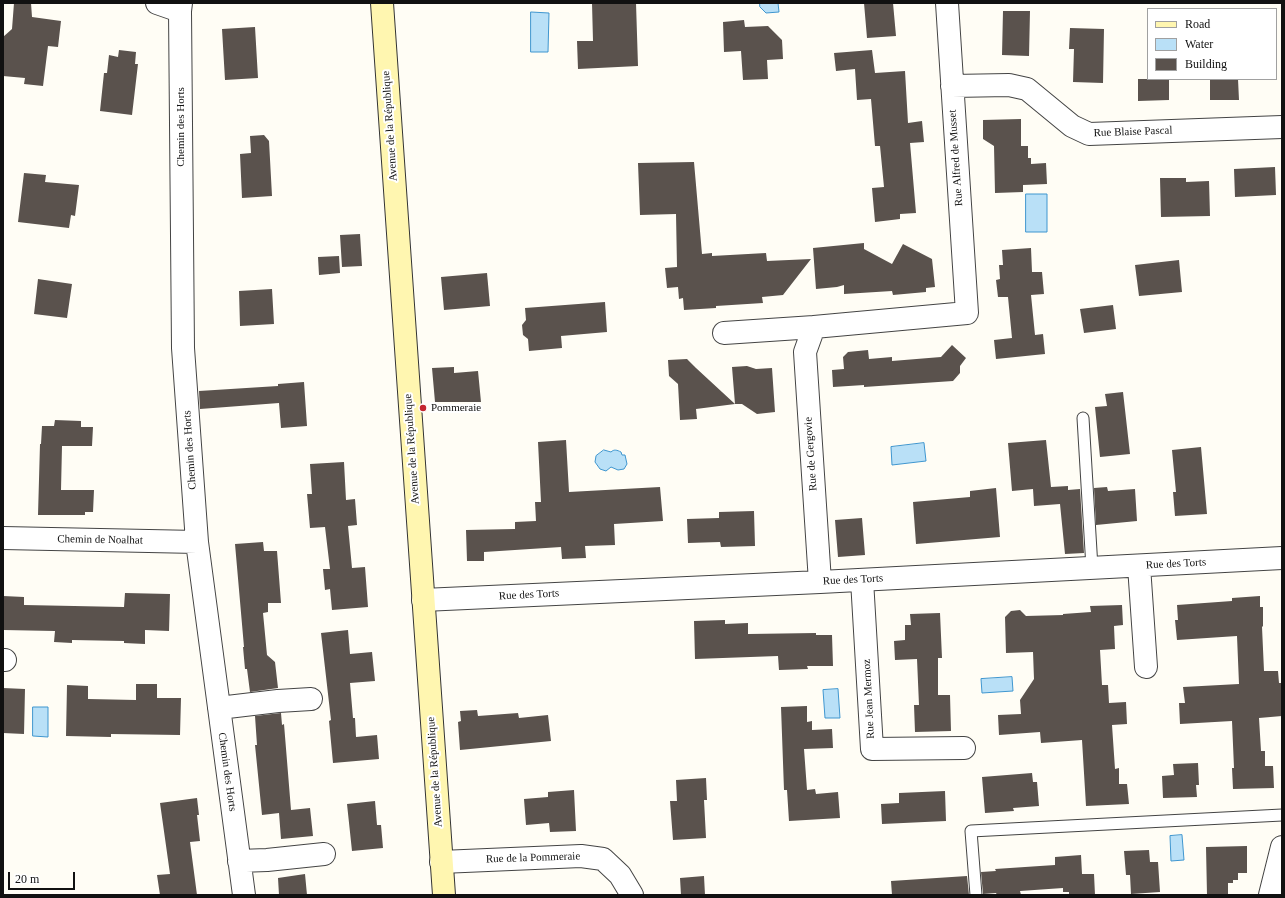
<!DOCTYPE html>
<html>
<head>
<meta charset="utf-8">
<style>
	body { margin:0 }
	#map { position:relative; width:1285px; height:898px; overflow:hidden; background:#fffdf5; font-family:Georgia,serif }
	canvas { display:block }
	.frame { position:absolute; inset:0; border:4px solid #111; pointer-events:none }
	.legend { position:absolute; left:1147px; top:8px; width:130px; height:72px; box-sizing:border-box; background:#fff; border:1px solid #a0a0a0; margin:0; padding:5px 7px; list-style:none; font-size:12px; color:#111 }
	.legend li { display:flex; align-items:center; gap:8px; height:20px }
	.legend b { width:20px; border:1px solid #a0a0a0 }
	.scale { position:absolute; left:8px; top:872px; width:67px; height:18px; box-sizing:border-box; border:2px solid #111; border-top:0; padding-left:5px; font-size:12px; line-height:14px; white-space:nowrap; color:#111; -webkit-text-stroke:3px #fff; paint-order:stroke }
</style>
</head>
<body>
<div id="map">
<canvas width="1285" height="898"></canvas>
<div class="frame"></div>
<ul class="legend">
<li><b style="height:5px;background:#fff6b0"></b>Road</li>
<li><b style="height:11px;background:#b9e0f7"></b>Water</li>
<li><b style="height:11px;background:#5a524d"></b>Building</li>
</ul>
<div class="scale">20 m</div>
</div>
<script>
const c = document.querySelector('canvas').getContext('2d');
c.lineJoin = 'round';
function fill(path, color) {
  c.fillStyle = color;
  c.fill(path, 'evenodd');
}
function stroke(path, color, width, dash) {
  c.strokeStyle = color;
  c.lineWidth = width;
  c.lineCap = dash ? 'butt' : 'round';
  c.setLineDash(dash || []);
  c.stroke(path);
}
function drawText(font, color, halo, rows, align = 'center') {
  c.font = font + ' Georgia,serif';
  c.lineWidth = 4;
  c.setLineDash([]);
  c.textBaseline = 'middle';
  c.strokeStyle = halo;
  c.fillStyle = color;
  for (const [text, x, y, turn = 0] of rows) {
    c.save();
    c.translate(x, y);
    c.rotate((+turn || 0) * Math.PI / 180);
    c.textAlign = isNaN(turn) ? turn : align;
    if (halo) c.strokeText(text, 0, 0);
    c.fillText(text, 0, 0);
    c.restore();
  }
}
const water = new Path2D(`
	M760 3H778L779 12 766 13 760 7Z
	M531 12 549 13 548 52H531Z
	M1026 194H1047V232H1026Z
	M924 443 926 461 892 465 891 447Z
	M604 450 611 452C614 449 617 450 621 452L622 455H625L627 464 624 469 618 470 611 467 606 471 600 469 595 462 596 456Z
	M1012 677 1013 691 982 693 981 679Z
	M838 689 840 718H825L823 690Z
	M33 707H48V737L33 736Z
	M1182 835 1184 860 1171 861 1170 836Z`);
fill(water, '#b9e0f7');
stroke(water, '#3f96cf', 1);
fill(new Path2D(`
	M14 3H31L32 17 61 21 58 47 48 46 43 86 24 84 25 78 3 76V37L12 29Z
	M592 3H636L638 66 578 69 577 41H593Z
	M864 3H893L896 36 867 38Z
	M1003 11H1030L1029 56 1002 55Z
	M744 20 745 27 768 26 782 40 783 59 767 60 768 79 743 80 741 51 724 52 723 22Z
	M255 27 258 78 225 80 222 29Z
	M1070 28 1104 29 1103 83 1073 82 1074 49H1069Z
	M119 50 136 52 135 64H138L132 115 100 111 104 73H107L109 55 118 57Z
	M872 50 875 73 905 71 908 123 922 121 924 142 910 143 916 213 900 214V219L875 222 872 188 884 187 880 146H875L871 99 857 100 855 69 836 71 834 53Z
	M1138 79H1169V100L1138 101Z
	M1210 79H1238L1239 100H1210Z
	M1021 119V146H1028V158H1031V164L1046 163 1047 184 1023 185V192L995 193 994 146 983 139V120Z
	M264 135 269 141 272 196 242 198 240 154 251 153 250 136Z
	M694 162 702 254 712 253V256L766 253 767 261 811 259 783 295 762 297 763 303 716 306V308L684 310 683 298 679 299 678 287 667 288 665 268 677 267 676 214 640 215 638 163Z
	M1275 167 1276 195 1235 197 1234 169Z
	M24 173 46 175 45 182 79 185 75 216 71 215 69 228 18 222Z
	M1160 178H1186V182L1209 181 1210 216 1161 217Z
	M360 234 362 266 342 267 340 235Z
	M864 243V249L892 264 903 244 932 259 935 287 926 288V292L893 295 892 291 844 294V285L837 287 816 289 813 248Z
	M1031 248 1032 272H1042L1044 294 1031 295 1035 335 1043 334 1045 354 996 359 994 340 1012 338 1008 297H998L996 280 1000 279 999 265H1003L1002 250Z
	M339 256 340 273 319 275 318 257Z
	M1179 260 1182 292 1139 296 1135 265Z
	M487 273 490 306 444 310 441 277Z
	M38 279 72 284 67 318 34 314Z
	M272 289 274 324 240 326 239 291Z
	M605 302 607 332 561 336 562 348 529 351 528 339 523 335 522 325 526 320 525 308Z
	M1113 305 1116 329 1084 333 1080 309Z
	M952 345 966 358 960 366V373L953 381 864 387V385L833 387 832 370 844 369 843 357 848 352 868 350 869 359 892 357V361L941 357Z
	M687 359 696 368 735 404 696 409 697 419 680 420 678 384 669 376 668 360Z
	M747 366 756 369 772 368 775 412 757 414 742 404H735L732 367Z
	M454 367V373L478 371 481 402H435L432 368Z
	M304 382 307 426 281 428 279 403 200 409 199 391 278 386V384Z
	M1123 392 1130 454 1100 457 1095 407 1107 406 1105 394Z
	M55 420 81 421V427H93L92 446H62L61 490H94L93 512H85V515H38L40 444H41L42 426H54Z
	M566 440 569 492 660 487 663 521 614 524 615 545 585 546 586 558 562 559 561 547 484 552V561H467L466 530 515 529V522L536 521 535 502H541L538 442Z
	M1046 440 1051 487 1068 486V490L1080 489 1084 553 1065 554 1060 504 1034 506 1033 489 1012 491 1008 443Z
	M1201 447 1207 514 1175 516 1173 492H1176L1172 450Z
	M344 462 346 500 355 499 357 525 348 526 352 568 365 567 368 607 332 610 330 589 325 590 323 569H330L325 527 310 528 307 494H312L310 464Z
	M1107 487 1108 491 1135 489 1137 521 1096 525 1094 488Z
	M996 488 1000 537 916 544 913 502 970 497V491Z
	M754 511 755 546 721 547 720 542 688 543 687 519 719 518V512Z
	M862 518 865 555 838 557 835 520Z
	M263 542 264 551H277L281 603H268V612L263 613 267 655 275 662 278 688 250 692 247 669H245L243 647H244L235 544Z
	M125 593 170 594 169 631 145 630V644L124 643V641L72 640V643L54 642 55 631 3 630V596L24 597V605L124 607Z
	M1260 596V607H1263V626L1262 627 1264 671H1278L1279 683H1282V716L1259 718 1261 751H1265V766H1273L1274 788 1233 789 1232 768H1234L1232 721 1180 724 1179 703H1185L1183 687 1239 684 1237 636 1177 640 1175 620H1178L1177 605 1232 601V598Z
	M1122 605 1123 625 1114 626 1115 649 1100 650 1102 685H1108L1109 703 1126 702 1127 724 1112 725 1115 769 1119 768V784H1127L1129 804 1086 806 1082 740 1041 743 1040 732 999 735 998 715 1021 714 1020 700 1034 679 1033 652 1006 653 1005 617 1011 611 1020 610 1026 616 1063 615V614L1091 612 1090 606Z
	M940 613 942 658H938V695H950L951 731 915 732 914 705H919L917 659 895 660 894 641 905 640V625H911L910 614Z
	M725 620V624L748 623V634L816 633V635H832L833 666H807L808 669 779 670 778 656 695 659 694 621Z
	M348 630 350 654 372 652 375 681 350 683 353 718H355L356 737 377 735 379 759 333 763 329 721 331 720 321 633Z
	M136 684H157V698H181L180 735 111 734V737L66 736 67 685 88 686V699L136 700Z
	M3 688 25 689 24 734 3 733Z
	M807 706V722L812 721V730L832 729 833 748 804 749 807 790 815 789 816 794 838 792 840 818 789 821 787 790H784L781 707Z
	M477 710 478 716 518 713 519 718 548 715 551 741 460 750 458 722 461 721 460 711Z
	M281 713 282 725 284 724 291 810 310 808 313 836 281 839 279 813 262 815 255 745H257L255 716Z
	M1198 763 1199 785H1196L1197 797 1163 798 1162 776 1174 775 1173 764Z
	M1032 773 1033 782H1037L1039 806 1013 808 1014 811 985 813 982 777Z
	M706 778 707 800H704L706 838 673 840 670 801H677L676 780Z
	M574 790 576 831 550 832 549 823 526 825 524 799 548 797V792Z
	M945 791 946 821 882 824 881 804 899 803V793Z
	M197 798 199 815H197L200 841 190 842 197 895H160L157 875 170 874 160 803Z
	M375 801 377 825H381L383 848 352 851 347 804Z
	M1247 846V873H1238V880H1233V883H1228V895H1207L1206 847Z
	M1149 850 1150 862H1158L1160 892 1131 894 1130 875H1126L1124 851Z
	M1081 855 1082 874H1094L1095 895H1069V892H1063V888L1020 891 1021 895H997L996 893 983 894 981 872 996 871 995 869 1055 865V857Z
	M305 874 307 895H279L278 878Z
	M704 876 705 895H681L680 878Z
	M967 876 969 895H892L891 881Z`), '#5a524d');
const lane = new Path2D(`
	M1083 418 1092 568
	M976 895 971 831 1282 815`);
const street = new Path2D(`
	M157 3 180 11
	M181 3 180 11 183 348 197 542 244 895
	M952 86 1009 85 1027 89 1072 126 1089 134 1282 127
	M724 333 814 327
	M3 538 197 542
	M1139 566 1146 667
	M862 580 872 749 964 748
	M820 582 805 352 814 327 967 313 947 3
	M423 600 820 582 1282 558
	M3 660H5
	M219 708 278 701 311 699
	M239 861 267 860 324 854
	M441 862 581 856 603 859 620 875 632 895
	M1270 895 1282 847`);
const secondary = new Path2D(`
	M382 3 444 895`);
stroke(lane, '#444', 13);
stroke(street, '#444', 24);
stroke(secondary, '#333', 24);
stroke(lane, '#fff', 11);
stroke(street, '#fff', 22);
stroke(secondary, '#fff6b0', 22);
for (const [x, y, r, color] of [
	[423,408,4,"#c4262e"]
]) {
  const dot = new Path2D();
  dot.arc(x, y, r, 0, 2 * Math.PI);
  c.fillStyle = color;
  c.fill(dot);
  stroke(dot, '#fff', 1.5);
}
drawText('11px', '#111', '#fff', [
	["Avenue de la République",390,126,-94],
	["Chemin des Horts",181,127,-90],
	["Rue Blaise Pascal",1133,132,-2],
	["Rue Alfred de Musset",956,158,-94],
	["Avenue de la République",412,449,-94],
	["Chemin des Horts",190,450,-94],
	["Rue de Gergovie",811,454,-94],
	["Chemin de Noalhat",100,540,1],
	["Rue des Torts",1176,564,-3],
	["Rue des Torts",853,580,-3],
	["Rue des Torts",529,595,-3],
	["Rue Jean Mermoz",869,699,-93],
	["Chemin des Horts",227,772,82],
	["Avenue de la République",435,772,-94],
	["Rue de la Pommeraie",533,858,-2]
]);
drawText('11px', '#111', '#fff', [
	["Pommeraie",431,408]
], 'left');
</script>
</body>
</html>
